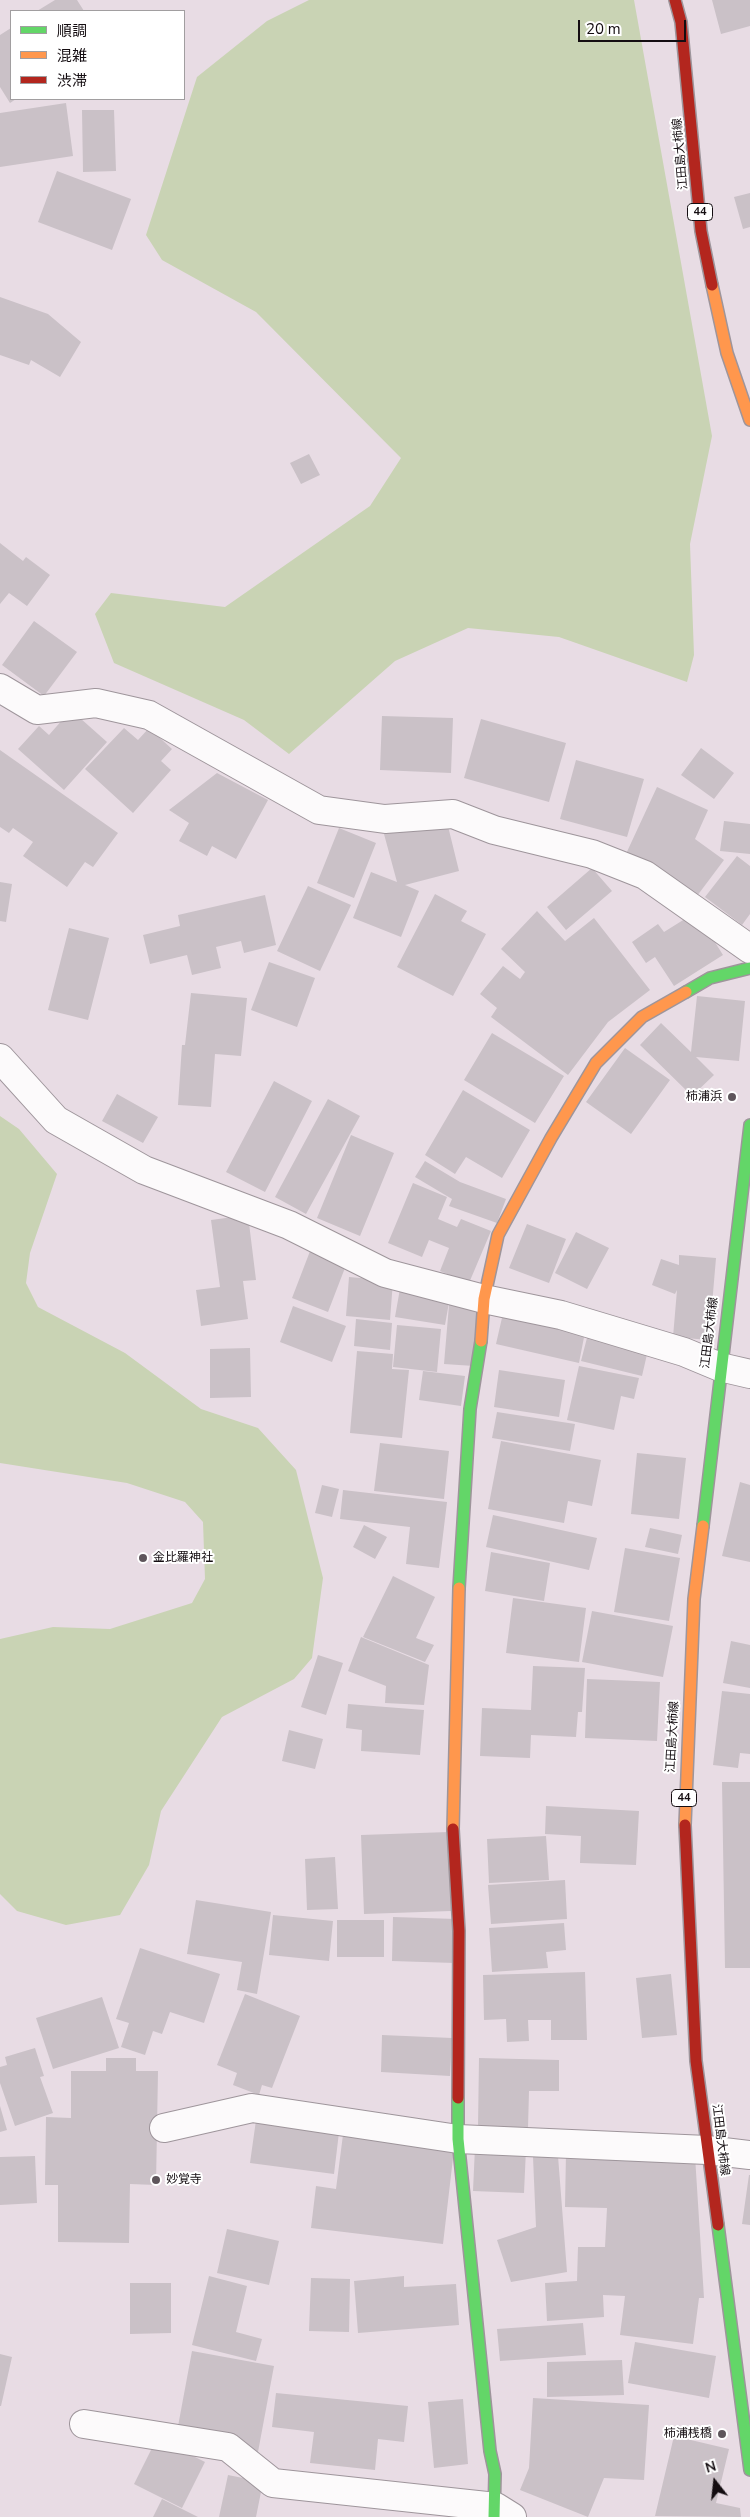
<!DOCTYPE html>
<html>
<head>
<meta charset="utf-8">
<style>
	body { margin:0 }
	#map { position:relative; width:750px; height:2517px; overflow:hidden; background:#e8dce4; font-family:"Nunito Sans","Noto Sans JP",sans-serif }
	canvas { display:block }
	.legend { position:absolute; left:10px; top:10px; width:175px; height:90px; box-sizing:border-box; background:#fff; border:1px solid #a19ea0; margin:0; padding:6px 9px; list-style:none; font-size:15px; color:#140d11 }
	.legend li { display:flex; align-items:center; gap:10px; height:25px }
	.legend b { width:25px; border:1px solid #a19ea0 }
	.north { position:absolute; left:690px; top:2457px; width:50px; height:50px; -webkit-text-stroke:4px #fff; paint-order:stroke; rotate:344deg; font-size:14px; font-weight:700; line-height:20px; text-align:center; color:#140d11 }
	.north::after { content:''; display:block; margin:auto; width:18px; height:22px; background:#140d11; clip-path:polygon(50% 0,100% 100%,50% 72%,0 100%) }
	.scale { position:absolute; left:578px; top:20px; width:108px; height:22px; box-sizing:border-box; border:2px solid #140d11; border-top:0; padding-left:6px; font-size:15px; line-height:18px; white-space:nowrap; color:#140d11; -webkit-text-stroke:4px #fff; paint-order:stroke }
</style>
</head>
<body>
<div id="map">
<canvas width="750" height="2517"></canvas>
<ul class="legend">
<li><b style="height:6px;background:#63d668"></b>順調</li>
<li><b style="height:6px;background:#ff974d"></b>混雑</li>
<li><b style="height:6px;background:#b3261e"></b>渋滞</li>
</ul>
<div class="north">N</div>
<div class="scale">20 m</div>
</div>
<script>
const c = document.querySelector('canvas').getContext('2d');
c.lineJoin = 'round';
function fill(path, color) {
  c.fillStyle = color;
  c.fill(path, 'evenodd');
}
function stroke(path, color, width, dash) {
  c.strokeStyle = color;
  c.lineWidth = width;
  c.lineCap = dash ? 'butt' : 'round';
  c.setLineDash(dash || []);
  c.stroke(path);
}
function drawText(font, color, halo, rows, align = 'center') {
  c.font = font + ' "Nunito Sans","Noto Sans JP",sans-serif';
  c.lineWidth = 4;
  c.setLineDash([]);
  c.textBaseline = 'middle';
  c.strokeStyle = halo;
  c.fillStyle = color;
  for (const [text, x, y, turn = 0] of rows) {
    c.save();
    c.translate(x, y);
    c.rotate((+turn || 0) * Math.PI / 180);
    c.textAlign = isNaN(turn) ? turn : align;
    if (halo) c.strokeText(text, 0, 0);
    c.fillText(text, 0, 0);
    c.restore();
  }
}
fill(new Path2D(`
	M309 0H634L712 436 690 544 694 655 687 682 559 637 468 628 395 661 289 754 244 720 114 663 95 614 111 593 225 607 370 506 401 458 256 312 162 260 146 235 197 77 267 21Z
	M0 1116 19 1129 57 1174 30 1253 26 1283 38 1307 125 1353 201 1409 258 1428 296 1470 323 1578 312 1658 294 1679 222 1717 161 1811 149 1865 120 1915 66 1925 17 1911 0 1894V1639L53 1627 110 1629 192 1603 205 1579 203 1522 185 1502 127 1483 0 1463Z`), '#c9d3b4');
fill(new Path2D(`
	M55 0H77L84 11H37Z
	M712 0H750V26L721 34Z
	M11 28V99H16L10 103 0 87V35Z
	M66 103 73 156 0 167V113Z
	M82 110H114L116 171 83 172Z
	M57 171 131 199 112 250 38 222Z
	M750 193V227L743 229 734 197Z
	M0 297 48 314 81 342 60 377 31 360 29 365 0 355Z
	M309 454 320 475 301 484 290 463Z
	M0 543 23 561 26 557 50 575 27 606 9 593 0 604Z
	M34 621 77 652 44 696 2 665Z
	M71 710 107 742 64 790 18 749 39 726 49 735Z
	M382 716 453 718 451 773 380 770Z
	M481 719 566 743 549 802 464 778Z
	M124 728 138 740 149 728 172 749 161 761 171 770 133 813 85 769Z
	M701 748 734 773 714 799 681 775Z
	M0 750 118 833 93 867 85 862 67 887 23 856 33 842 13 828 9 833 0 827Z
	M576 760 644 779 627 837 560 819Z
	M217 773 268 800 236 859 212 846 207 856 179 841 189 823 169 810Z
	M657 787 708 810 695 839 724 860 697 896 625 856Z
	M446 818 459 871 405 885 419 891 401 937 353 918 371 872 397 882 384 834Z
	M724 821 750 824V854L720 851Z
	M339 828 376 843 354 898 317 883Z
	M737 856 750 866V914L742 925 705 897Z
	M592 868 612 891 566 930 547 907Z
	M0 882 12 884 6 922 0 921Z
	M308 886 351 905 320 971 277 951Z
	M435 894 467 911 461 921 486 934 453 996 397 967Z
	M265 895 276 945 244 953 241 941 216 947 221 968 192 975 187 955 150 964 143 935 180 926 178 915Z
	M537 911 565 941 594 918 650 990 608 1022 568 1075 491 1017 497 1008 480 994 503 966 520 979 525 972 501 949Z
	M696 912 723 955 674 986 655 957 646 963 632 942 658 924 664 932Z
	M69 928 109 938 88 1020 48 1010Z
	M269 962 315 978 297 1027 251 1010Z
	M191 993 247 998 241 1056 215 1054 211 1107 178 1105 182 1045H185Z
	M697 996 745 1001 739 1061 696 1057 714 1075 692 1096 640 1045 661 1023 691 1052Z
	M492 1033 564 1076 535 1123 464 1080Z
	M625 1048 670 1080 631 1134 586 1102Z
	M274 1081 312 1101 265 1192 226 1172Z
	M463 1090 530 1130 502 1178 466 1157 455 1174 425 1155Z
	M117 1094 158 1117 143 1143 102 1121Z
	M328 1099 360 1116 306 1214 275 1197Z
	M351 1135 394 1153 360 1236 317 1218Z
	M425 1161 460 1182 506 1199 497 1223 449 1206 452 1199 415 1177Z
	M413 1183 447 1197 438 1219 457 1227 461 1219 491 1231 469 1283 440 1271 449 1248 429 1240 422 1257 388 1243Z
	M248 1215 256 1280 243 1281 248 1319 201 1326 196 1290 220 1287 211 1220Z
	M527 1224 566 1239 549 1283 509 1268Z
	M576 1232 609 1248 587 1289 555 1273Z
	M312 1246 348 1260 328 1312 292 1298Z
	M679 1255 716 1258 709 1340 673 1337 677 1290 675 1294 652 1285 661 1259 679 1265Z
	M349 1277 393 1281 390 1320 346 1316Z
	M401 1283 451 1291 445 1325 395 1317Z
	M449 1305 479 1307 474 1366 444 1364Z
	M293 1306 346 1326 332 1362 280 1342Z
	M504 1309 586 1327 579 1363 496 1344Z
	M356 1319 392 1323 390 1350 354 1346Z
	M397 1325 441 1329 437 1372 393 1367Z
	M588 1334 648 1350 642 1376 581 1361Z
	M250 1348 251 1397 210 1398V1349Z
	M357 1351 393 1354 392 1369 409 1370 402 1438 350 1433Z
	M579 1366 639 1378 634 1399 621 1396 614 1430 567 1420Z
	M499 1370 565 1380 559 1417 494 1407Z
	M423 1371 465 1376 461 1406 419 1400Z
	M497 1412 575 1424 570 1451 492 1438Z
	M501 1441 601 1460 592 1506 568 1501 564 1523 488 1509Z
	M380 1443 449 1451 444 1499 374 1491Z
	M637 1453 686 1458 679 1519 631 1514Z
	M740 1482 750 1485V1562L722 1556Z
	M322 1485 339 1489 332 1517 315 1513Z
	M343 1490 447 1502 439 1568 406 1564 410 1527 340 1519Z
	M493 1515 597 1538 589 1570 486 1547Z
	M364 1525 387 1537 375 1559 353 1547Z
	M650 1528 682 1535 678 1554 645 1547Z
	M625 1548 680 1558 669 1621 614 1612Z
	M491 1552 550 1563 544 1601 485 1591Z
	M393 1576 435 1597 416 1638 434 1645 425 1662 363 1637Z
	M513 1598 586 1608 579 1662 506 1653Z
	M592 1611 673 1626 663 1677 582 1662Z
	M361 1637 429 1665 424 1705 385 1703 386 1686 348 1671Z
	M731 1641 750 1645V1688L723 1683Z
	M318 1655 343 1663 326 1715 301 1707Z
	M533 1666 585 1668 582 1712H578L576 1737 531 1735 530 1758 480 1756 482 1708 531 1710Z
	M587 1679 660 1682 657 1741 585 1738Z
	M722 1691 750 1694V1754L740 1753 738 1768 713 1765Z
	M348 1704 424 1710 420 1755 361 1751 362 1730 346 1728Z
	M289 1730 323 1739 315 1769 282 1761Z
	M722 1782H750V1968H725Z
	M546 1806 639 1811 636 1865 580 1863 581 1836 545 1834Z
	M449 1832 451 1911 364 1914 361 1835Z
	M546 1836 549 1880 489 1883 487 1839Z
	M335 1857 338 1909 307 1910 305 1859Z
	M565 1880 567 1919 491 1924 488 1885Z
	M196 1900 271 1912 257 1994 237 1990 242 1962 187 1954Z
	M273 1915 333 1921 329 1961 269 1955Z
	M393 1917 456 1919 455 1963 392 1961Z
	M337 1920H384V1957H337Z
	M564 1923 566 1950 546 1952 548 1968 492 1972 489 1928Z
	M140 1948 220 1974 204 2023 170 2012 162 2034 153 2031 145 2055 121 2047 129 2023 116 2019Z
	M585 1972 587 2040H551V2020H528L529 2041 507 2042 506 2019 484 2020 483 1975Z
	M671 1974 677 2035 642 2038 636 1978Z
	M245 1994 300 2016 272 2088 262 2085 259 2095 233 2085 237 2073 217 2065Z
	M102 1997 119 2048 53 2069 36 2018Z
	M382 2035 452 2038 450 2076 381 2072Z
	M35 2048 44 2076 40 2077 53 2113 15 2126 0 2083V2067L7 2065 5 2057Z
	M106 2058H136V2071H158L156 2185 130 2184 129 2243 58 2242V2185H45L46 2117 71 2118V2071H106Z
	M479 2058 559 2060V2091H529L528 2128 478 2127Z
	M0 2106 7 2130 0 2132Z
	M257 2113 340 2124 334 2174 250 2163Z
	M344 2127 455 2141 443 2244 311 2228 316 2186 336 2189Z
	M475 2147 526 2149 524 2193 473 2191Z
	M566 2153 695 2156 704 2298H699L693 2344 620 2335 625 2296 603 2295 604 2317 547 2321 545 2283 577 2281 578 2247H605L607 2208 565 2207Z
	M35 2156 37 2203 0 2205V2157Z
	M558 2156 567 2272 511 2282 497 2240 536 2227 533 2157Z
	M749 2175H750V2225L742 2224Z
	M227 2229 279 2241 269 2285 217 2273Z
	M209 2276 247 2286 236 2332 262 2339 256 2361 192 2345Z
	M404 2276V2287L456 2284 459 2325 358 2333 354 2281Z
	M311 2278 350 2279 349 2332 309 2331Z
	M130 2283H171V2333L130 2334Z
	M583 2323 586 2355 500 2361 497 2329Z
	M635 2342 716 2356 709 2398 628 2383Z
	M192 2351 274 2366 258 2452 176 2437Z
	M0 2354 12 2357 1 2406H0Z
	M622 2360 624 2395 547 2397V2362Z
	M276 2393 408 2406 404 2442 378 2439 375 2470 310 2463 314 2432 272 2427Z
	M533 2398 649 2405 644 2480 604 2478 588 2517 520 2490 529 2468Z
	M463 2399 468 2464 434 2468 428 2402Z
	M674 2436 729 2449 716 2503 740 2508 741 2517 655 2516Z
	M157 2438 205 2462 182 2508 134 2484Z
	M228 2475 263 2482 256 2517H219Z
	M162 2499 198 2517H153Z`), '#cac1c7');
const street = new Path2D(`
	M0 688 37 710 96 703 149 715 319 810 385 819 453 814 494 830 592 854 645 875 750 949
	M0 1058 56 1120 144 1170 289 1225 385 1273 484 1299 561 1315 684 1352 720 1367 750 1374
	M164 2128 252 2108 458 2139 707 2150 750 2155
	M84 2424 228 2447 273 2483 496 2507 512 2517`);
const fast = new Path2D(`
	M686 992 710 978 750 968
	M703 1526 750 1125
	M459 1588 470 1409 481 1341
	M458 2098V2139L490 2451 495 2474 494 2517
	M718 2225 750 2470`);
const slow = new Path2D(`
	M712 285 727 353 750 420
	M481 1341 484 1299 498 1235 551 1138 596 1063 642 1017 686 992
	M685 1825 694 1599 703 1526
	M453 1829 459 1588`);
const jam = new Path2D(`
	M675 0 681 22 701 231 712 285
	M685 1825 696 2061 718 2225
	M453 1829 459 1931 458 2098`);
stroke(street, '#9e959b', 30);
stroke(fast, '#9e959b', 14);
stroke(slow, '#9e959b', 14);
stroke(jam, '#9e959b', 14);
stroke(street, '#fcfafb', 28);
stroke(fast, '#63d668', 11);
stroke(slow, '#ff974d', 11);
stroke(jam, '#b3261e', 11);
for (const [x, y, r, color] of [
	[732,1097,5,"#5e555b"],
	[143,1558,5,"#5e555b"],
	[156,2180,5,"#5e555b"],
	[722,2434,5,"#5e555b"]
]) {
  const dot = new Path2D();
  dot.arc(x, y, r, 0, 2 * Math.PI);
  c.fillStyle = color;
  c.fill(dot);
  stroke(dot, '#fff', 2);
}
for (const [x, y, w] of [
	[700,212,25],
	[684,1798,25]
]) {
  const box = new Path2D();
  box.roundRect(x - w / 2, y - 8.5, w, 17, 4);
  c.fillStyle = '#fff';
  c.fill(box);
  stroke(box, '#140d11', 1);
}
drawText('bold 11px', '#140d11', null, [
	["44",700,212],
	["44",684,1798]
]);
drawText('12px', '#140d11', '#fff', [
	["江田島大柿線",681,154,-95],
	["江田島大柿線",710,1333,-83],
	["江田島大柿線",673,1737,-87],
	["江田島大柿線",720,2140,83]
]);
drawText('12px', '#140d11', '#fff', [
	["柿浦浜",722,1097],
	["金比羅神社",153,1558,"left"],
	["妙覚寺",166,2180,"left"],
	["柿浦桟橋",712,2434]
], 'right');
</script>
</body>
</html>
